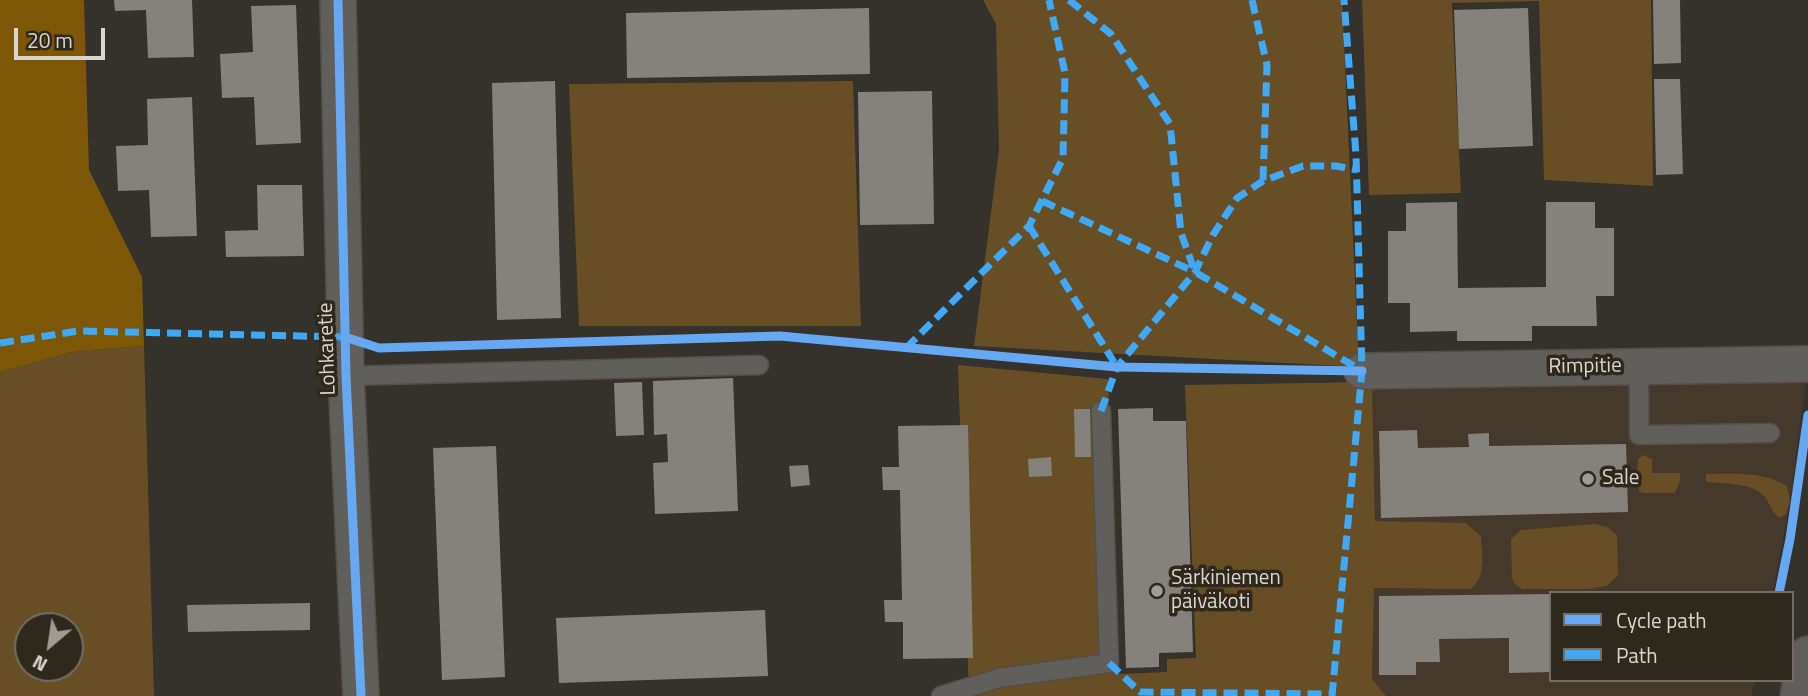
<!DOCTYPE html>
<html>
<head>
<meta charset="utf-8">
<style>
	body { margin:0 }
	#map { position:relative; width:1808px; height:696px; overflow:hidden; background:#35312b; font-family:"Titillium Web",sans-serif }
	canvas { display:block }
	.legend { position:absolute; left:1549px; top:591px; width:245px; height:91px; box-sizing:border-box; background:#2f281d; border:2px solid #736d64; margin:0; padding:9px 12px; list-style:none; font-size:21px; color:#dad5ce }
	.legend li { display:flex; align-items:center; gap:14px; height:35px }
	.legend b { width:35px; border:2px solid #736d64 }
	.north { position:absolute; left:14px; top:612px; width:70px; height:70px; box-sizing:border-box; background:#2f281d; border:2px solid #736d64; border-radius:50%; rotate:209deg; font-size:19px; font-weight:700; line-height:28px; text-align:center; color:#dad5ce }
	.north::after { content:''; display:block; margin:auto; width:24px; height:32px; background:#a09c95; clip-path:polygon(50% 0,100% 100%,50% 72%,0 100%) }
	.scale { position:absolute; left:14px; top:28px; width:91px; height:32px; box-sizing:border-box; border:4px solid #dad5ce; border-top:0; padding-left:9px; font-size:21px; line-height:24px; white-space:nowrap; color:#dad5ce; -webkit-text-stroke:5px #2f281d; paint-order:stroke }
</style>
</head>
<body>
<div id="map">
<canvas width="1808" height="696"></canvas>
<ul class="legend">
<li><b style="height:9px;background:#66a8f1"></b>Cycle path</li>
<li><b style="height:9px;background:#3fa9f5"></b>Path</li>
</ul>
<div class="north">N</div>
<div class="scale">20 m</div>
</div>
<script>
const c = document.querySelector('canvas').getContext('2d');
c.lineJoin = 'round';
function fill(path, color) {
  c.fillStyle = color;
  c.fill(path, 'evenodd');
}
function stroke(path, color, width, dash) {
  c.strokeStyle = color;
  c.lineWidth = width;
  c.lineCap = dash ? 'butt' : 'round';
  c.setLineDash(dash || []);
  c.stroke(path);
}
function drawText(font, color, halo, rows, align = 'center') {
  c.font = font + ' "Titillium Web",sans-serif';
  c.lineWidth = 7;
  c.setLineDash([]);
  c.textBaseline = 'middle';
  c.strokeStyle = halo;
  c.fillStyle = color;
  for (const [text, x, y, turn = 0] of rows) {
    c.save();
    c.translate(x, y);
    c.rotate((+turn || 0) * Math.PI / 180);
    c.textAlign = isNaN(turn) ? turn : align;
    if (halo) c.strokeText(text, 0, 0);
    c.fillText(text, 0, 0);
    c.restore();
  }
}
fill(new Path2D(`
	M1806 379 1790 501 1773 593H1551V680H1756L1751 696H1386L1372 680 1375 521 1372 382Z`), '#44392a');
fill(new Path2D(`
	M983 0H1342L1359 367 974 346 999 150 996 24Z
	M1362 0H1651L1653 186 1544 180 1539 1 1452 3 1461 193 1369 195Z
	M853 81 861 326H579L569 84Z
	M144 346 154 696H0V372L76 351ZM28 626H70V668H28Z
	M958 365 1108 379 1119 674 1167 672V659L1196 658 1185 385 1372 382 1375 521 1466 523 1481 536C1482 556 1487 575 1471 589L1374 588 1372 679 1386 696H969Z
	M1643 455 1652 459V473H1680V481L1675 493H1643L1639 491 1637 472 1638 459Z
	M1706 474C1735 474 1762 471 1787 486L1790 501 1786 514 1780 518C1771 513 1771 504 1764 496 1752 482 1723 484 1706 482Z
	M1595 524 1607 527 1617 535 1618 575 1607 586 1587 589H1522L1515 584 1512 578 1511 539 1521 530Z`), '#684e24');
fill(new Path2D(`
	M0 0H84L89 170 142 277 144 346 76 351 0 372Z`), '#7d5706');
fill(new Path2D(`
	M114 0H192L194 57 148 58 146 10 115 11Z
	M1653 0H1680L1681 63 1654 64Z
	M296 5 301 143 256 145 254 97 222 98 220 54 253 52 251 6Z
	M869 8 870 74 627 78 626 13Z
	M1528 8 1533 146 1459 149 1454 10Z
	M1654 79H1680L1683 174 1656 175Z
	M555 81 561 318 497 320 492 83Z
	M932 91 934 224 860 225 858 92Z
	M192 97 197 236 151 237 149 190 118 191 116 146 148 145 147 99Z
	M257 185H302L304 256 226 257 225 231 258 230Z
	M1457 202 1458 288 1546 287V202H1595V228H1614V296H1596L1597 326H1532V341H1457V331L1410 332V303H1388V231H1406V203Z
	M733 378 738 511 655 514 653 463 668 462 667 434 654 435 653 381Z
	M642 382 644 435 616 436 614 383Z
	M1153 408V421H1186L1193 652 1159 653V667L1126 668 1118 409Z
	M1074 409H1090L1091 457H1075Z
	M968 425 973 658 903 659V622H885L884 600H902L900 490H883L882 467H899L898 426Z
	M1417 430 1418 448 1469 447 1468 434 1489 433V446L1626 444 1628 512 1381 518 1379 431Z
	M496 446 505 677 442 680 433 448Z
	M1051 457 1052 476 1029 477 1028 459Z
	M808 465 810 485 791 487 789 466Z
	M1551 594V672L1509 673V638L1439 639 1440 662H1416V675H1379V596Z
	M310 603V630L188 632 187 605Z
	M765 610 768 676 559 683 556 618Z`), '#85817c');
const lane = new Path2D(`
	M1639 366V435L1770 433
	M346 376 759 365
	M941 696 999 678 1109 663 1101 411`);
const street = new Path2D(`
	M338 0 346 376 361 696
	M1362 371 1808 364`);
const secondary = new Path2D(`
	M1800 696 1808 656`);
stroke(lane, '#524e49', 21);
stroke(street, '#524e49', 38);
stroke(secondary, '#524e49', 42);
stroke(lane, '#615f5b', 18);
stroke(street, '#615f5b', 35);
stroke(secondary, '#615f5b', 38);
stroke(new Path2D(`
	M1069 0 1111 34 1170 124 1181 233 1195 272 1359 369
	M1252 0 1267 65 1263 181
	M1042 201 1195 272
	M1029 226 1117 367
	M0 343 78 331 345 337
	M906 348 1029 226 1063 158 1065 73 1049 0
	M1101 411 1117 367 1195 272 1213 235 1237 198 1263 181 1303 166H1336L1357 170
	M1109 663 1140 692 1331 694
	M1332 696 1362 371 1356 155 1344 0`), '#3fa9f5', 7, [14, 7]);
stroke(new Path2D(`
	M338 0 346 376 361 696
	M345 337 379 348 780 336 1117 367 1362 371
	M1779 593 1790 539 1808 415`), '#66a8f1', 9);
for (const [x, y, r, color] of [
	[1588,479,7,"#a09c95"],
	[1157,591,7,"#a09c95"]
]) {
  const dot = new Path2D();
  dot.arc(x, y, r, 0, 2 * Math.PI);
  c.fillStyle = color;
  c.fill(dot);
  stroke(dot, '#2f281d', 2.5);
}
drawText('21px', '#dad5ce', '#2f281d', [
	["Lohkaretie",328,349,-92],
	["Rimpitie",1585,367,-1]
]);
drawText('21px', '#dad5ce', '#2f281d', [
	["Sale",1602,479],
	["Särkiniemen",1171,579],
	["päiväkoti",1171,603]
], 'left');
</script>
</body>
</html>
